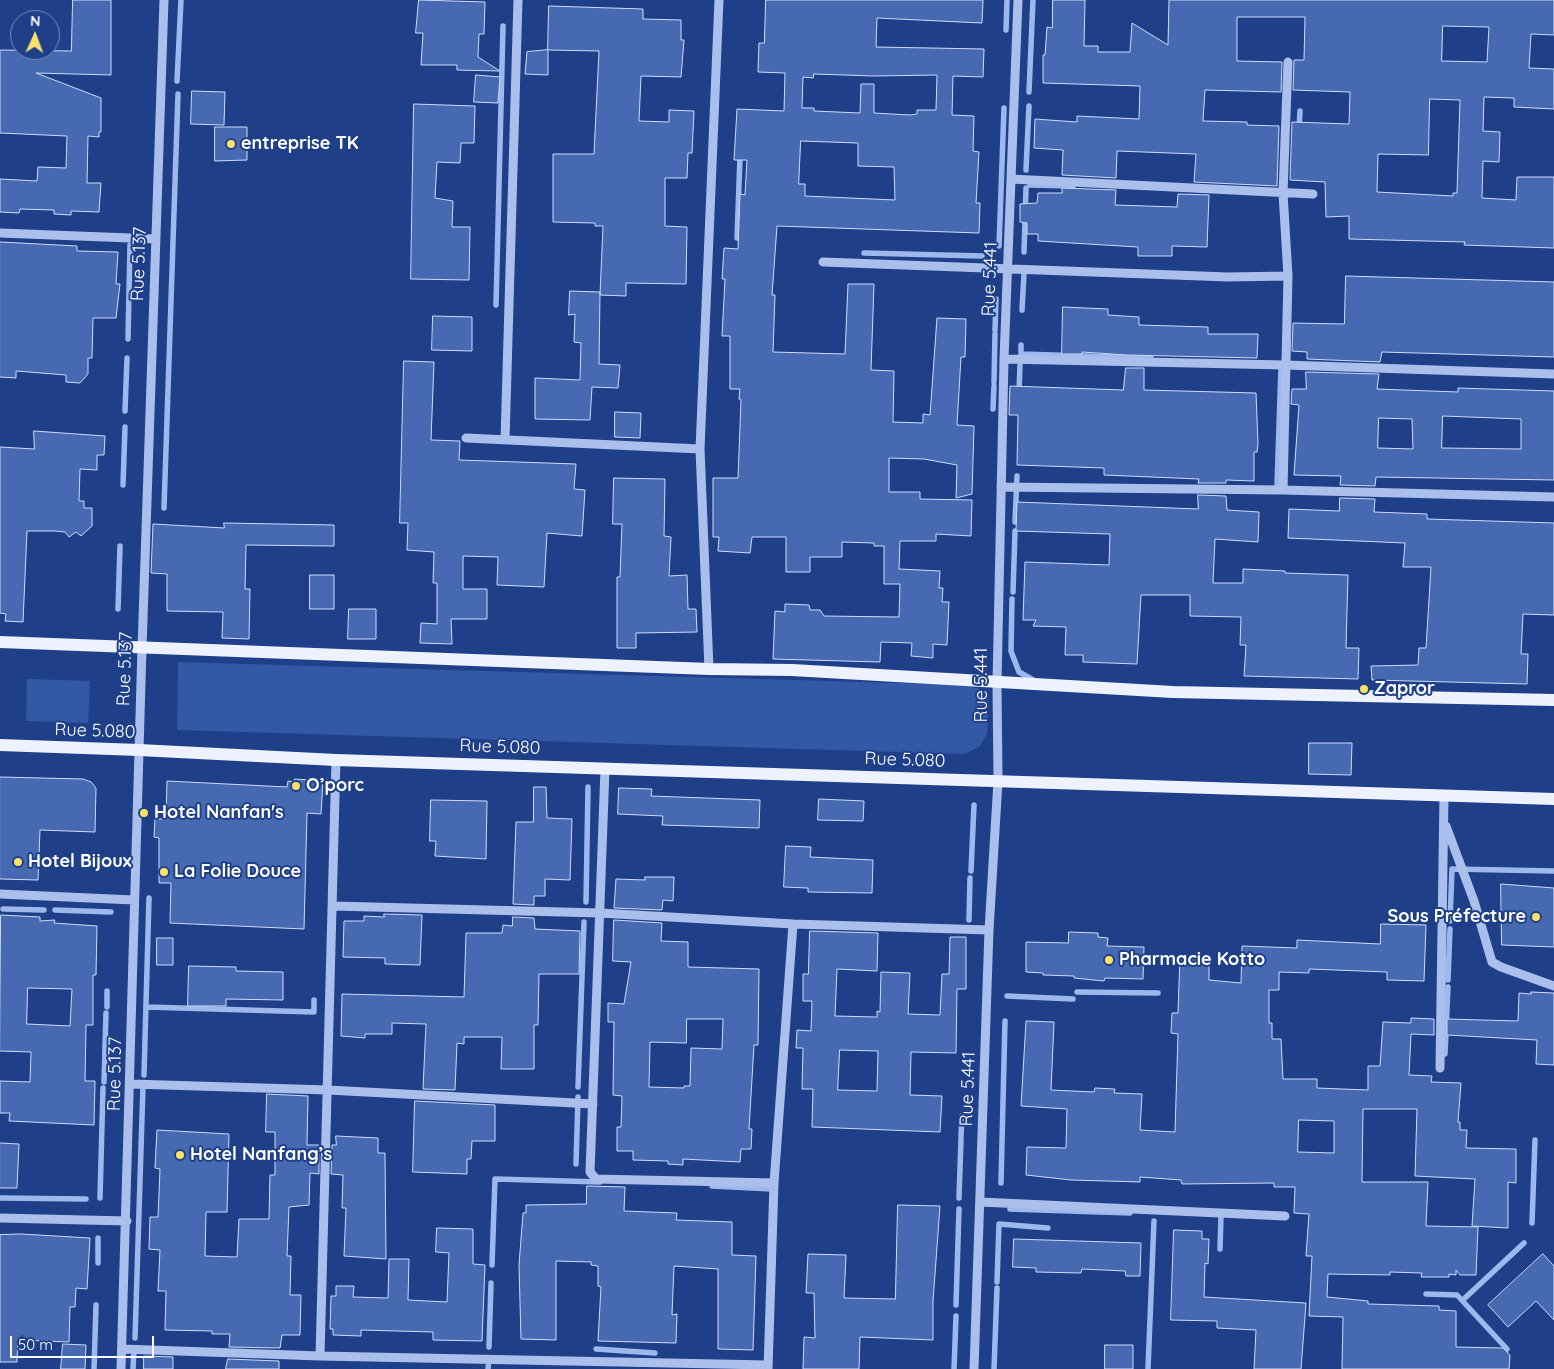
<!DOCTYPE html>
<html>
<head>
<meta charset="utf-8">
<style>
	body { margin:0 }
	#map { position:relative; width:1554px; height:1369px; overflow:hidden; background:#1f4089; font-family:Quicksand,sans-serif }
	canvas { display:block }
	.north { position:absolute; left:10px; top:10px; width:50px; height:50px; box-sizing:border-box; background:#1f4089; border:1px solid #798cb8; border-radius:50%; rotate:2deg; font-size:14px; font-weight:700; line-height:20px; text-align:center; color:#fff }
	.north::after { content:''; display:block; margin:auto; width:18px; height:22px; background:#f9e269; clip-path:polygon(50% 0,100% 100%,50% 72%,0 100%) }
	.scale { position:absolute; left:10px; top:1336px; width:144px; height:22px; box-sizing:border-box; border:2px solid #fff; border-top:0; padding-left:6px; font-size:15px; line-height:18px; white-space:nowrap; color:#fff; -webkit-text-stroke:4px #1f4089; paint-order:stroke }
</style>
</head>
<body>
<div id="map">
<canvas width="1554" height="1369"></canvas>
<div class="north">N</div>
<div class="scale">50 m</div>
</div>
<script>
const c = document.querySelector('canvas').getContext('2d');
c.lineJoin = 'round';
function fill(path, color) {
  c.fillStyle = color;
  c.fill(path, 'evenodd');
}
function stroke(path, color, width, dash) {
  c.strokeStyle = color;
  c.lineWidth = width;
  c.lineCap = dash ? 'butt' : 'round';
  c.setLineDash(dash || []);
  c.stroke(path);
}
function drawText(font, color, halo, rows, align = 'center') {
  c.font = font + ' Quicksand,sans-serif';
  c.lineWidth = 4;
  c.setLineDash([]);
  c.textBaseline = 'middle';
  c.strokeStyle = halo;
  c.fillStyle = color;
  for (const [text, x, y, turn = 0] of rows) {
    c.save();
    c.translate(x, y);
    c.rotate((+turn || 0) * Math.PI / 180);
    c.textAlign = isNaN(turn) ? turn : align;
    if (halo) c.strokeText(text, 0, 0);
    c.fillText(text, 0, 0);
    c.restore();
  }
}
fill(new Path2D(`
	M178 662 964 685 981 689 989 701 987 734 979 747 964 754 177 730Z
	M27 679 90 681 88 723 26 721Z`), '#3258a6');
stroke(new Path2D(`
	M1006 30 1007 0
	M177 81 181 0
	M1029 92 1033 0
	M1299 128 1300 111
	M1026 170 1029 106
	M1030 185 1073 186
	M737 238 740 157
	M999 246 1004 108
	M1024 252 1026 188
	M864 253 982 256
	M496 305 503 26
	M1022 310 1024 274
	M995 330 996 299
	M128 339 130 245
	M1021 345V354L1151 358
	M994 382 995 334
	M1019 393 1020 364
	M993 409 994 386
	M125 411 127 358
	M123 485 125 427
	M1277 485 1281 368
	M164 508 178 94
	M1015 522 1017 476
	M1013 592 1015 531
	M1012 599 1011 651 1019 672 1035 681
	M118 609 120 546
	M971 871 974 805
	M586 902 588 787
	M3 909 44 910
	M55 910 111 912
	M969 920 970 878
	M1450 921 1452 869 1554 871
	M1448 980 1450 929
	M1077 992 1158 993
	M1007 996 1073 999
	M107 1007V991
	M146 1007 314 1012V1000
	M1445 1054 1448 987
	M144 1075 149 898
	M104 1082 106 1013
	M578 1087 584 922
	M961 1136 962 1116
	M576 1164 578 1097
	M1001 1183 1005 1021
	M712 1186 772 1189
	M0 1198 86 1199
	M100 1198 103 1088
	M959 1198 961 1139
	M1010 1209 1130 1213
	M1532 1223 1535 1140
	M1220 1249 1221 1216
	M98 1263V1238
	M492 1265 495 1179 600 1182
	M997 1282 999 1224 1048 1228
	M1426 1294 1457 1295 1507 1349
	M1465 1298 1524 1243
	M956 1305 959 1209
	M135 1338 143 1086H147
	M489 1347 491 1283
	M596 1349 655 1353
	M94 1369 96 1305
	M133 1369 134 1348
	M488 1369 489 1359
	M954 1369 956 1316
	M994 1369 997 1288
	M1148 1369 1154 1221`), '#9db8ed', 5.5);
const building = new Path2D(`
	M73 0H111V75L36 73 101 98V132H99V137L88 136 87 183H101L99 212 71 211V215L54 214V210L20 209 19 213 0 212V179L37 181 38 167 66 168 67 136 0 133V50L71 51Z
	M419 0 485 2 484 34H479L478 57 500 71 457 70V65H421L423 33H416Z
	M766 0H983L982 23 877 18 876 47 984 49 983 77 953 76 952 115 974 116 973 151 979 152 976 203H980L979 233 777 226 772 295H775L773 352 845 354 848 284H874L871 370 894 371 893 422 923 423V414L930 415 937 318 966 319 965 357H961L957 425 974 426 972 494 956 498 957 465 924 459 889 458V492H920V499L972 500 971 536 936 534V541H900L899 569 940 571 939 588H943L942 602H949L947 645 933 644V658L911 656 912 643 881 642 880 662 773 659 775 611 785 612V604L809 605 810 610H820L824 616 899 617 900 584H884V546H874V543L842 542V557H810V572H786V537H752L750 553 718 551 719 537H713V478H738L741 400 739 399 740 389H730V336H722L725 279H722L724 248 738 249 740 194 745 195 747 160H734L737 109 784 111 785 73 758 72 759 43H764ZM814 74 874 76 937 75 936 110H917V114L910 115 874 113V84H861L860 113 814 111V108H802L803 77 813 78ZM801 141 858 143V166L894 167 895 200 805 196V184H799Z
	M1053 0H1085L1084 46H1098V52H1130L1132 23 1168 45 1169 0H1554V35L1531 34 1529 68 1554 69V109L1514 107V98L1484 97 1483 131 1500 132 1499 162 1483 161 1482 198 1516 200 1517 177H1554V248L1464 245 1465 242 1349 239V216L1326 217 1325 182 1290 180 1292 122 1349 124 1350 92 1293 90 1294 60H1304L1305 17H1237V61L1282 62 1281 92 1205 90 1203 121 1247 122V125L1279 126 1277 186 1194 182 1196 154 1117 151 1116 178 1062 175 1063 150 1034 148 1035 119 1077 122V116L1139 119 1140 86 1043 83V55H1045L1047 27 1052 28ZM1443 26 1489 27 1487 62 1442 61ZM1430 99 1460 100 1457 193H1453V196L1377 192 1378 154 1428 155Z
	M549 6 643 9V19L681 20V40H684L681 77 641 76 639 121 669 122V110L694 111 692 153H688L687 178H665V226L687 227 686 284 626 283V296L600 295 603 226H595V223L553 222V154H594L599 51 548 50Z
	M548 50V75L525 74 527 52Z
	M476 75 500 77 498 103 474 102Z
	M192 91 225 92 224 125 191 124Z
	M414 104 475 106 474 143H461L460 163 437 162 435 198 453 201 452 227H470L469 280 411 279Z
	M215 127H247V160L215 161Z
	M1062 188 1116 190 1115 205 1177 207 1178 194 1209 195 1207 247 1172 246V256H1138V247L1038 241V234H1027V223L1020 222V204L1037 203 1038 193H1062Z
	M0 242 77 246V251L118 252 116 284H120L116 318H93L92 358H88V374L80 383 66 382V375L16 371V378L0 377Z
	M1346 276 1554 282V357L1382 352 1380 362 1307 359V352L1292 351 1293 323 1344 324Z
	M570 291 600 292 599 364 620 365 618 388 592 387 590 420 535 419V378L580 380 581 343 574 342 575 314 569 315Z
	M1063 307 1108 309V315L1139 317V325L1208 327V334H1258L1257 358 1127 355 1082 352V354H1062Z
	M433 316 472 317V351L432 350Z
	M404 361 434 362 431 440 460 441 459 460 576 464 574 489 585 490 582 536 547 533 544 587 497 585 498 557 463 556V589H487V619H451L452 644 420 643 421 623 437 624V583H433L434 552 407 550 408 523H400Z
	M1126 368H1144V390L1256 393 1258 444 1257 452H1254V481L1226 480V483H1198L1199 479 1104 475V468L1017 465 1018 415H1009L1010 386 1123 390Z
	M1306 372 1379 374 1377 389 1458 392V388L1554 391V480L1376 477 1375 486 1340 485 1341 476 1294 475 1299 405 1291 404 1292 389H1306ZM1443 416 1521 419V449L1442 448ZM1379 418 1412 419 1413 449 1378 448Z
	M615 412 641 413 640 438 615 437Z
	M34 431 105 436 104 455H97V470L80 469 79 501H84V508H92V526L81 536 76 532 69 537 65 532 55 531H27L23 622 5 621 6 614 0 613V447L34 449Z
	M614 478 665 479 664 536 671 537 669 576 687 575 688 609H696L697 632 636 633V648H617V577H620L622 524H613Z
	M1198 495 1226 496 1227 510 1259 512 1258 542 1215 539 1213 583H1243V569L1285 571V573L1348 575 1346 648H1359L1358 679 1244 676 1246 645H1240L1241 617 1190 616V595H1141L1137 664 1083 662V655H1065L1066 627 1033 626 1036 620H1023L1025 562 1109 565 1110 534 1016 531 1017 502 1198 509Z
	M1340 498 1375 499 1374 512 1427 514V519L1554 523V615L1523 614 1521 654H1528L1527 684 1372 680 1371 666 1418 665 1419 648H1426L1431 567H1403L1405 543 1288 538 1289 509 1339 511Z
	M224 523 334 525V546L246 545 245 589H250L249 639 222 638 223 612 167 611V574L151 573 153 524 224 528Z
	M310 575H334V609H310Z
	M349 609H376V639H348Z
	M1309 743H1352L1351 775 1309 774Z
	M0 777 83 779 91 782 96 788 95 832 40 830 38 880 0 879Z
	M295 779 323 781 321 814 307 813 304 929 170 923 171 883H159V838L154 837 155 819H166L167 781 287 787 288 781 294 782Z
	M534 787H546L547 818 572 819 570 880 545 879V896H534V905L513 904 516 822H533Z
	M619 788 652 789 651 796 760 800 759 828 662 825 663 816 618 814Z
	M819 799 864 801 863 821 818 820Z
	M431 800 487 801 486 859 435 856 436 841H430Z
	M786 846 811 847 810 857 873 860 872 893 808 892V888L784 887Z
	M645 877H674L673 901 663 900 662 910 614 908 616 879 645 880Z
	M1501 884 1554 888V947L1502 945Z
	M384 914 422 915 420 965 385 964V958L343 957 344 921H364V916L384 917Z
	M1 915 40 917V921L55 920 54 923 97 926 96 975H93V1025H86L85 1081H95L94 1125 9 1121 10 1113H0V1081L30 1082 31 1052 0 1051ZM28 988 72 989 70 1026 27 1024Z
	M513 917 534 918 535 929 580 931 579 974H539L538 1025H534V1069H501L502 1037H464V1044L457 1043 455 1090 423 1089 426 1024 392 1023V1034H365V1038L341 1036 342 994 464 997 466 933H502L503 925 512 926Z
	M614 920 662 923 661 941 688 942V967L759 969 758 1045H754L749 1129H752L751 1149H741L740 1162 683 1159V1165L668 1164V1161L633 1160V1151H617V1127H621L622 1096 613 1095 614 1022H608V1003L624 1004 631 962 613 961ZM687 1019H723L722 1049 691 1048 690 1086H684V1088L649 1087 650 1042 686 1043Z
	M1381 924 1426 925 1424 981 1387 980V972L1309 969V973L1279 972V990H1269V1023H1272V1039H1281L1283 1079H1317V1088L1368 1090V1066H1380L1383 1022 1411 1023V1018L1434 1019V1035L1411 1034 1409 1075 1432 1076 1431 1082 1461 1083 1458 1122H1460V1130H1467L1466 1148 1516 1149V1183L1508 1182V1228L1472 1226 1475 1179 1415 1176 1417 1109H1363L1362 1182H1428L1426 1226 1478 1227 1476 1275H1460L1456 1270V1275L1449 1274V1277H1421L1422 1273 1390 1272V1275L1328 1274 1327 1297 1368 1301V1304L1439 1306V1310L1456 1311V1347L1503 1348 1510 1355 1509 1369H1342L1343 1317 1309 1316 1312 1256H1306L1309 1214 1294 1213 1295 1187H1274V1183L1182 1184 1181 1180 1140 1177V1182L1071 1180 1026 1175 1027 1147 1066 1148 1067 1109 1021 1106 1026 1021 1054 1022 1051 1090 1094 1092 1095 1088 1115 1089 1114 1093 1142 1094 1140 1130 1175 1132 1178 1034 1171 1033 1172 1013H1178L1180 955 1209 956V980L1241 983 1242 946 1297 948V940L1380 944ZM1299 1120 1334 1121V1153L1298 1152Z
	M810 931 878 933 877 971 837 969 835 1016 877 1017V1011L880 1012 881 972 910 973 908 1014 940 1015 942 974H949L950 937H966V989H957L956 1053 911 1052 910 1095 942 1096 940 1132 812 1127 813 1089H802L803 1048H796L797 1030 811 1031 812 1001H803V974H808ZM840 1050 878 1051 877 1091 838 1090Z
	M1069 932 1098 933V937L1108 938 1107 946 1144 947 1143 979 1105 978 1104 981 1074 978V976L1043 975V973L1026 972V942L1068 943Z
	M157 938H173V965H157Z
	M189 966 236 967V971L283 972V1000L226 999V1006H188Z
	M1531 992 1554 993V1065L1536 1064 1537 1040 1447 1035V1019L1518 1021 1519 993 1531 994Z
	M267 1094 308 1096 307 1145H319V1174L310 1173 309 1205 289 1207 287 1256H291L290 1295H301L300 1335H282L280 1348 229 1347 230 1334H212V1331L165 1330 166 1291H158L160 1250 149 1249 150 1217H158L160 1169 155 1168 157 1130 229 1134 227 1212H206L205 1256 237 1257 239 1219H269L270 1175H275V1132H266Z
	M415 1101 495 1105V1141H472L471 1159H467V1174L413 1172Z
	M336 1136 378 1138V1153H385L386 1259 344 1256 346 1208H342L343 1175 331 1174 332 1145H336Z
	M0 1143 19 1144 17 1188H0Z
	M587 1186 625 1187 624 1211 677 1213 676 1220 732 1222V1255L756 1256 753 1350 718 1349V1269L674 1266 672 1315 677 1314 676 1343 598 1341 601 1287 598 1286V1266L591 1265V1262L556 1261V1340L521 1339 519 1265 523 1213H526V1205L586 1204Z
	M898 1205 940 1206 933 1301V1340L860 1337 859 1369H803L804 1337 815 1338 814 1293H806L808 1254 846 1255 844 1298 895 1299Z
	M437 1228 473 1229V1264L485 1265 482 1341 433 1340V1332L361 1330V1336L333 1335V1329H330L331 1296H336V1286H354L353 1297 388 1298 389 1259H409L408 1300 447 1302 449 1253 436 1252Z
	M1174 1230 1202 1231V1239H1209L1208 1264 1205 1263 1204 1297 1306 1303 1301 1369H1254L1256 1330 1217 1328V1321L1171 1320Z
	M21 1234 90 1238 87 1289 76 1288 75 1307H70L69 1342 18 1340 17 1362H0V1235Z
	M1014 1239 1141 1243 1140 1276H1126L1125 1271 1082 1269 1081 1273 1036 1272V1268L1013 1267Z
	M1543 1254 1554 1266V1320L1536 1301 1508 1327 1488 1305Z
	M63 1344 86 1345 85 1369H61Z
	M1105 1345H1133V1369H1105Z
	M144 1356 173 1357V1369H144Z
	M228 1359 279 1361V1369H226Z`);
fill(building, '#4769b1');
stroke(building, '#cedcf8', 1);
stroke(new Path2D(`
	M1011 179 1313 194
	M0 233 156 239
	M823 262 1228 277 1288 276 1283 490
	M1288 276 1283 193 1288 62
	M1004 359 1285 365 1554 374
	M466 438 700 449
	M505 440 518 0
	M1001 487 1283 490 1554 497
	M709 669 700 449 719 0
	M605 769 590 1172 596 1179 774 1183
	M1446 826 1474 901 1492 962 1501 967 1554 986
	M0 894 134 900
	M333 906 600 913 793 924 989 930
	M1440 1068 1444 795
	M131 1084 328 1090 593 1104
	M980 1202 1285 1216
	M0 1218 127 1221
	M122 1349 320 1356 768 1365
	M320 1356 336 760
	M121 1369 142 648 164 0
	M768 1369 774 1183 793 924
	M974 1369 989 930 998 781 997 683 1004 359 1018 0`), '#aabfeb', 9);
stroke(new Path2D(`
	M0 642 709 669 792 670 1173 692 1554 700
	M0 745 139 750 336 760 1554 799`), '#eef2fe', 12);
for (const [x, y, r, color] of [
	[231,144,5,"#f9e269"],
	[1364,689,5,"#f9e269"],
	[296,786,5,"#f9e269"],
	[144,813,5,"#f9e269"],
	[18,862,5,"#f9e269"],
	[164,872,5,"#f9e269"],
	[1536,917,5,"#f9e269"],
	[1109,960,5,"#f9e269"],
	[180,1155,5,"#f9e269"]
]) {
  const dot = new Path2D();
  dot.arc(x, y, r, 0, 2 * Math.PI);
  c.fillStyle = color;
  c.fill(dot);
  stroke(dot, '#1f4089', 2);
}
drawText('bold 18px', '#fff', '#1f4089', [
	["entreprise TK",241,144],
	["Zapror",1374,689],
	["O’porc",306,786],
	["Hotel Nanfan's",154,813],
	["Hotel Bijoux",28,862],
	["La Folie Douce",174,872],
	["Sous Préfecture",1526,917,"right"],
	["Pharmacie Kotto",1119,960],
	["Hotel Nanfang’s",190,1155]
], 'left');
drawText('18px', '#fff', '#1f4089', [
	["Rue 5.137",139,264,-88],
	["Rue 5.441",990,279,-88],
	["Rue 5.137",125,669,-88],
	["Rue 5.441",982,685,-90],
	["Rue 5.080",95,731,2],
	["Rue 5.080",500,747,2],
	["Rue 5.080",905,760,2],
	["Rue 5.137",115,1074,-89],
	["Rue 5.441",968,1089,-88]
]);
</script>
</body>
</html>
